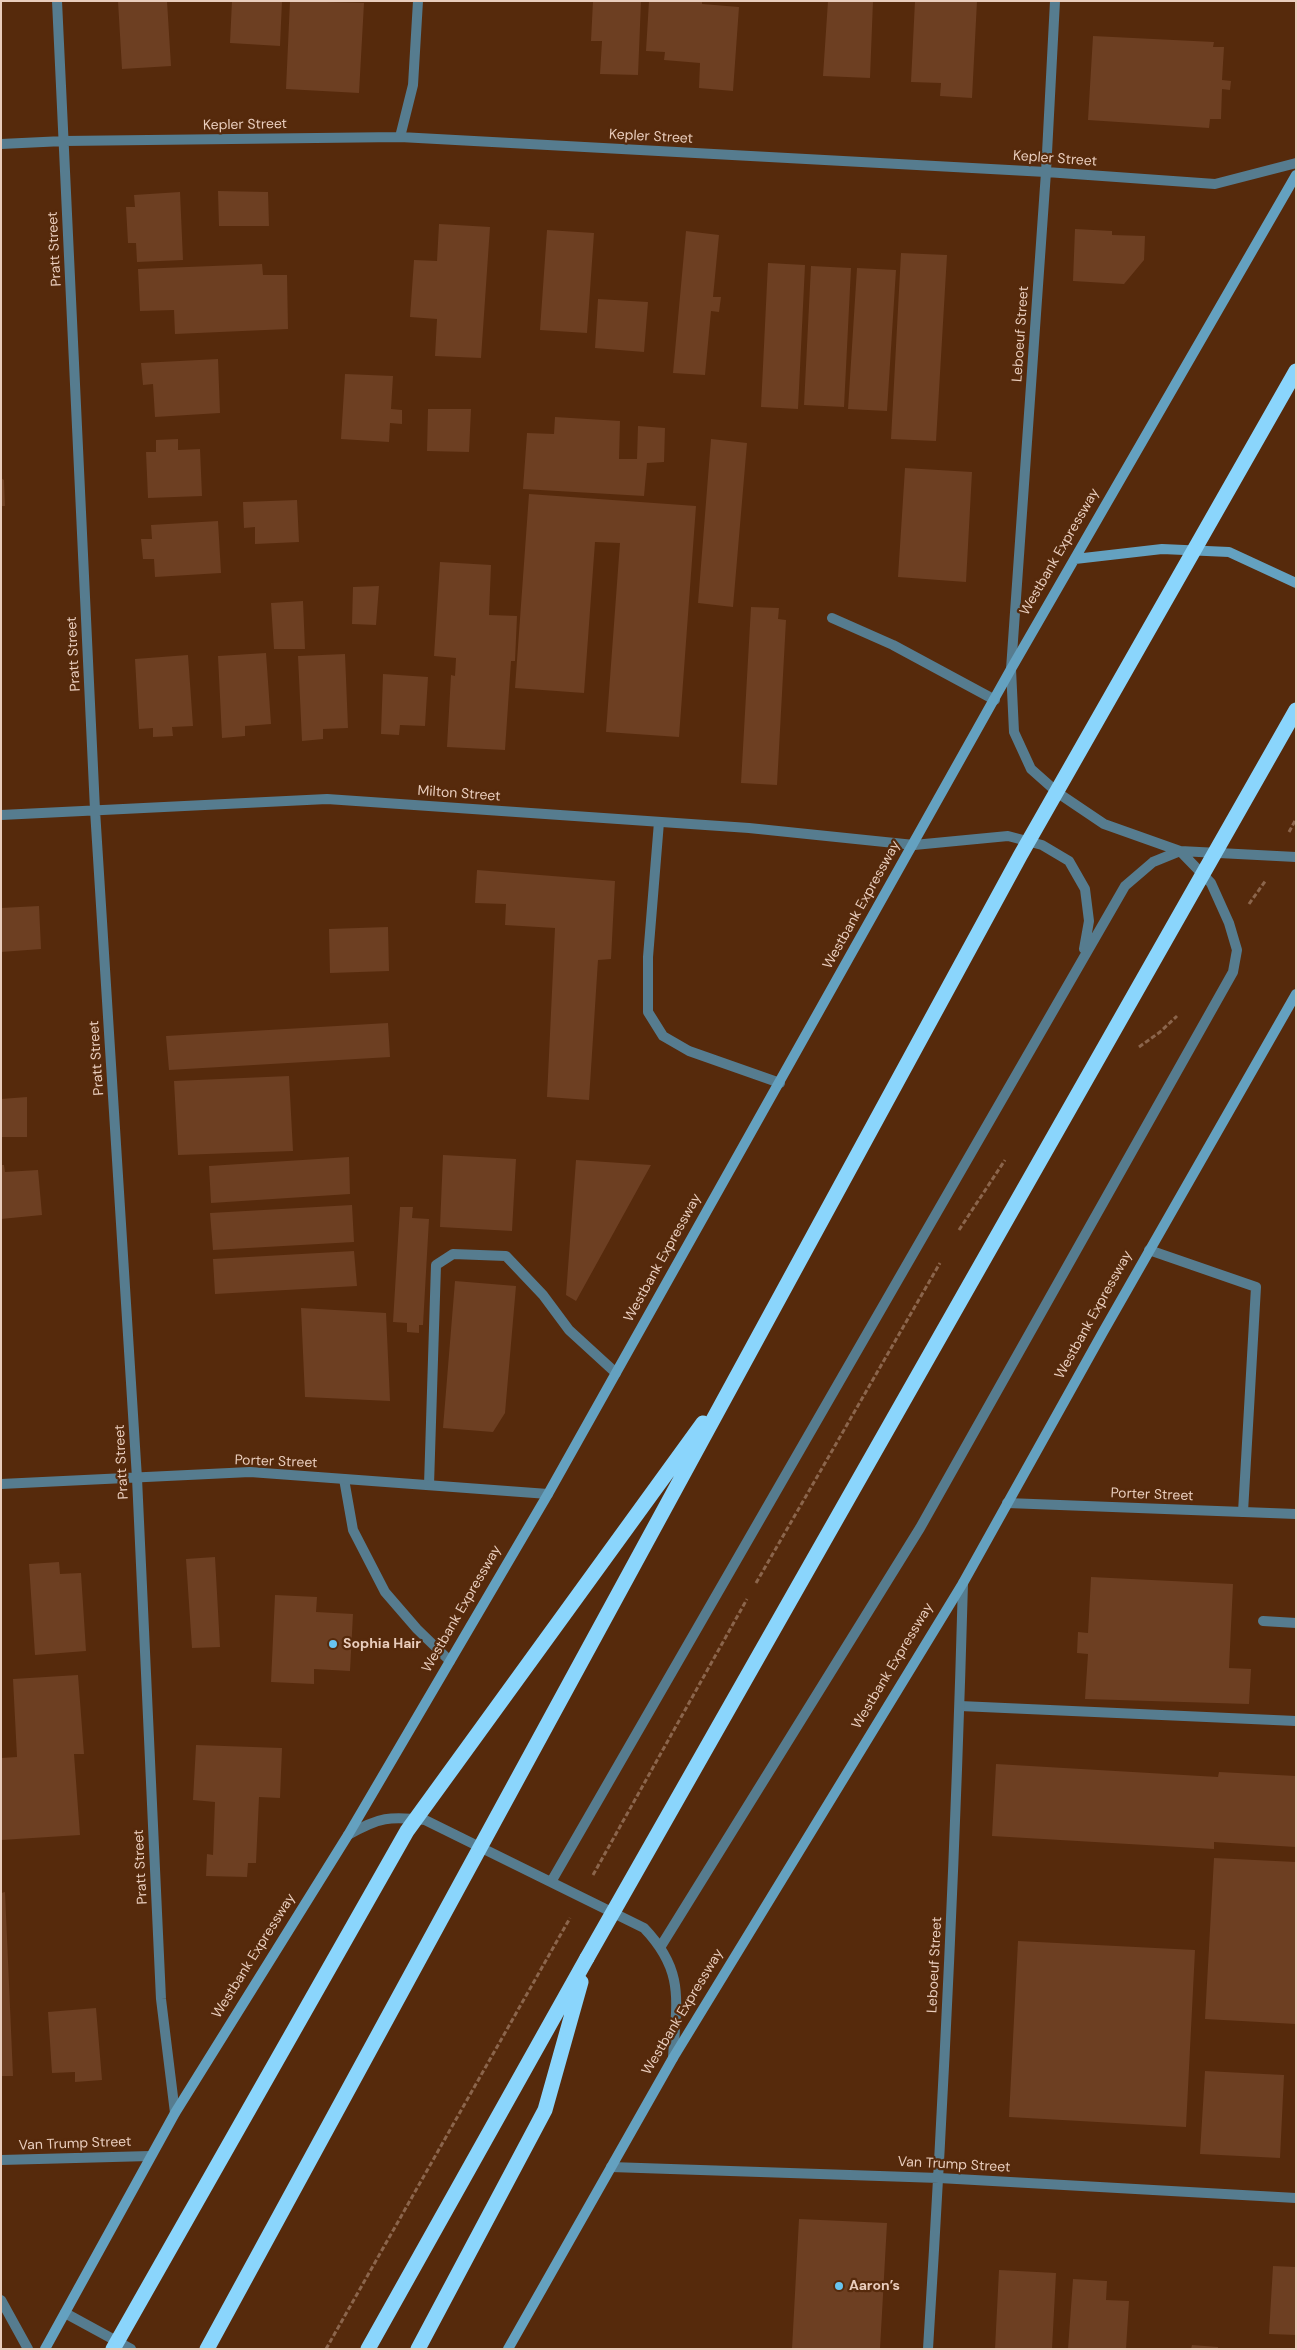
<!DOCTYPE html>
<html>
<head>
<meta charset="utf-8">
<style>
	body { margin:0 }
	#map { position:relative; width:1297px; height:2350px; overflow:hidden; background:#562a0c; font-family:"DM Sans",sans-serif }
	canvas { display:block }
	.frame { position:absolute; inset:0; border:2px solid #e9cdbd; pointer-events:none }
</style>
</head>
<body>
<div id="map">
<canvas width="1297" height="2350"></canvas>
<div class="frame"></div>
</div>
<script>
const c = document.querySelector('canvas').getContext('2d');
c.lineJoin = 'round';
function fill(path, color) {
  c.fillStyle = color;
  c.fill(path, 'evenodd');
}
function stroke(path, color, width, dash) {
  c.strokeStyle = color;
  c.lineWidth = width;
  c.lineCap = dash ? 'butt' : 'round';
  c.setLineDash(dash || []);
  c.stroke(path);
}
function drawText(font, color, halo, rows, align = 'center') {
  c.font = font + ' "DM Sans",sans-serif';
  c.lineWidth = 4.5;
  c.setLineDash([]);
  c.textBaseline = 'middle';
  c.strokeStyle = halo;
  c.fillStyle = color;
  for (const [text, x, y, turn = 0] of rows) {
    c.save();
    c.translate(x, y);
    c.rotate((+turn || 0) * Math.PI / 180);
    c.textAlign = isNaN(turn) ? turn : align;
    if (halo) c.strokeText(text, 0, 0);
    c.fillText(text, 0, 0);
    c.restore();
  }
}
fill(new Path2D(`
	M118 1H167L171 66 122 69Z
	M232 1H282L280 46 230 43Z
	M290 1 364 3 359 93 286 89Z
	M593 1H641L638 75 600 74 602 41H591Z
	M649 1H702V4L739 7 733 91 699 88 700 63 664 60 665 52 646 51Z
	M828 1H873L870 78 823 76Z
	M915 1H977L972 98 940 96 941 83 911 82Z
	M1093 36 1214 42 1213 47H1224L1222 80 1231 81 1230 90 1222 89 1221 119H1210L1209 128 1088 120Z
	M218 191 268 192 269 226H219Z
	M180 192 183 260 137 262 136 243H128L126 207H135L134 195Z
	M439 224 490 227 481 358 435 356 437 319 410 317 414 260 437 261Z
	M1075 229 1112 231V235L1145 236 1144 260 1124 284 1073 281Z
	M547 230 594 233 587 333 540 330Z
	M686 231 719 235 713 297H721L719 312 711 311 705 375 673 373Z
	M901 253 947 255 936 441 891 439Z
	M768 263 805 265 798 409 761 407Z
	M262 264 263 275H287L288 329 175 334 174 310 140 311 138 269Z
	M811 266 851 268 844 407 804 405Z
	M857 268 896 270 887 411 848 409Z
	M598 299 648 302 644 352 595 348Z
	M218 359 220 413 155 417 153 384 143 385 141 363Z
	M345 374 393 376 391 409 402 410V424L390 423 389 442 341 439Z
	M428 409H471L469 452 427 451Z
	M555 417 620 421 619 459H637L638 426 665 428 664 462 647 463 644 496 523 489 527 433 554 434Z
	M178 439V450L200 449 202 496 148 498 146 452H156V440Z
	M711 439 747 443 733 607 698 603Z
	M905 468 972 472 966 582 898 577Z
	M1 478 4 480 5 506H1Z
	M529 494 696 506 679 737 606 732 620 543 595 542 584 693 515 688Z
	M297 500 299 542 255 544V527L244 528 243 502Z
	M218 521 221 573 155 577 154 559H143L141 539H152L151 525Z
	M440 562 491 565 489 615 517 616 515 661H511L505 750 447 747 451 675 455 676 456 658 434 656Z
	M379 586 376 625 352 624 353 587Z
	M303 601 305 649H274L271 603Z
	M751 607 779 608 778 619 786 620 777 785 741 783Z
	M266 653 271 724 245 726V736L222 738 218 656Z
	M345 654 348 728 323 729V739L302 741 298 656Z
	M188 655 193 726 172 727 173 736 153 737V728L139 729 135 659Z
	M383 674 428 677 425 726 400 725 399 735 381 734Z
	M477 870 615 881 611 959 598 960 589 1100 547 1097 555 928 505 925 506 904 475 903Z
	M39 906 41 949 1 952V908Z
	M388 927 389 971 330 973 329 929Z
	M388 1023 390 1057 169 1070 166 1036Z
	M289 1076 293 1151 178 1155 174 1081Z
	M27 1097V1137H1V1099Z
	M443 1155 516 1159 512 1231 440 1227Z
	M349 1157 350 1194 211 1203 209 1166Z
	M576 1160 651 1165 576 1301 566 1295Z
	M1 1165H4L5 1172 38 1170 42 1215 1 1219Z
	M352 1205 354 1242 213 1250 210 1213Z
	M400 1207H413L412 1218 429 1219 423 1325H419V1333L407 1332V1323L393 1322Z
	M354 1251 357 1286 215 1294 213 1259Z
	M455 1281 516 1286 505 1413 493 1432 443 1428Z
	M301 1308 386 1313 390 1401 305 1397Z
	M215 1557 220 1647 192 1648 186 1559Z
	M59 1562 60 1574 81 1573 86 1651 35 1655 29 1564Z
	M1091 1577 1233 1584 1229 1668 1251 1669 1249 1704 1085 1699 1088 1654 1077 1653 1078 1632 1088 1633Z
	M275 1595 317 1597 316 1612 353 1614 350 1671 314 1669V1684L271 1682Z
	M78 1675 84 1754H74L80 1835 1 1840V1758L17 1757 13 1679Z
	M196 1745 282 1748 280 1798 259 1797 256 1863H248L247 1877 206 1876 207 1854 213 1855 215 1802 193 1800Z
	M996 1764 1218 1777 1219 1772 1296 1776V1847L1214 1842V1849L992 1836Z
	M1214 1858 1296 1862V2024L1205 2019Z
	M5 1892 13 2076H1V1893Z
	M1018 1941 1195 1950 1186 2127 1009 2117Z
	M96 2008 102 2080 75 2082V2072L52 2073 48 2012Z
	M1205 2071 1284 2075 1280 2158 1200 2154Z
	M799 2219 887 2223 880 2349H792Z
	M1273 2266 1296 2267V2335L1269 2334Z
	M999 2270 1056 2273 1052 2349H995Z
	M1073 2279 1107 2281 1106 2300 1129 2301 1126 2349H1068Z
	M1192 2345 1218 2347V2349H1191Z`), '#6d3f22');
stroke(new Path2D(`
	M1289 832 1296 819
	M1249 904 1266 880
	M1139 1047 1160 1032 1177 1016
	M959 1230 1005 1160
	M756 1583 940 1263
	M593 1875 747 1599
	M326 2349 570 1918`), '#8b654c', 3, [5, 2.5]);
stroke(new Path2D(`
	M832 618 893 645 995 700
	M1011 669 1014 732 1031 769 1058 793 1104 824 1180 851 1296 857
	M659 822 648 957V1012L663 1036 689 1051 780 1083
	M914 845 1008 836 1042 845 1069 861 1085 889 1089 921 1084 949
	M1149 1250 1256 1287 1243 1512
	M344 1479 353 1530 385 1592 417 1629 450 1661
	M429 1485 436 1265 453 1254 506 1256 543 1295 569 1330 616 1373
	M1263 1621 1296 1623
	M960 1706 1296 1721
	M348 1835C379 1817 390 1816 425 1820L644 1928C686 1972 676 2002 673 2058
	M551 1882 1125 886 1153 862 1180 851
	M661 1946 920 1528 1233 972 1237 950 1229 923 1211 883 1180 851
	M1 2300 28 2349`), '#567c8f', 10);
stroke(new Path2D(`
	M57 1 95 810 137 1478 161 1999 175 2113
	M400 137 413 85 418 1
	M1 144 64 141 400 137 1046 172 1215 184 1296 163
	M1011 669 1046 172 1055 1
	M1 815 327 799 749 828 914 845
	M1 1484 250 1472 548 1494
	M1007 1503 1296 1514
	M1 2160 150 2156
	M611 2167 939 2178 1296 2198
	M65 2313 131 2349
	M928 2349C944 2094 956 1838 963 1583`), '#567c8f', 10);
stroke(new Path2D(`
	M1075 559 1162 549 1229 552 1296 583
	M45 2349 175 2113 348 1835 548 1494 1011 669 1296 175
	M508 2349 673 2058 963 1583 1103 1332 1296 994`), '#64a1c0', 10);
stroke(new Path2D(`
	M368 2349 587 1958
	M418 2349 545 2110 581 1982`), '#8ad5fc', 15);
stroke(new Path2D(`
	M587 1958 1296 710
	M113 2349 407 1831 703 1423
	M207 2349 1020 856 1296 371`), '#8ad5fc', 15);
for (const [x, y, r, color] of [
	[333,1644,5,"#68c4f0"],
	[839,2286,5,"#68c4f0"]
]) {
  const dot = new Path2D();
  dot.arc(x, y, r, 0, 2 * Math.PI);
  c.fillStyle = color;
  c.fill(dot);
  stroke(dot, '#562a0c', 2);
}
drawText('14px', '#e9cdbd', '#562a0c', [
	["Kepler Street",245,125,-1],
	["Kepler Street",651,137,3],
	["Kepler Street",1055,159,4],
	["Pratt Street",55,249,-93],
	["Leboeuf Street",1021,334,-86],
	["Westbank Expressway",1060,552,-60],
	["Pratt Street",74,654,-93],
	["Milton Street",459,794,4],
	["Westbank Expressway",862,905,-61],
	["Pratt Street",97,1058,-94],
	["Westbank Expressway",663,1258,-61],
	["Westbank Expressway",1094,1315,-61],
	["Pratt Street",122,1462,-93],
	["Porter Street",276,1462,2],
	["Porter Street",1152,1495,2],
	["Westbank Expressway",462,1609,-60],
	["Westbank Expressway",893,1666,-59],
	["Pratt Street",141,1867,-93],
	["Westbank Expressway",254,1956,-58],
	["Leboeuf Street",935,1965,-87],
	["Westbank Expressway",683,2012,-59],
	["Van Trump Street",75,2144,-2],
	["Van Trump Street",954,2165,3]
]);
drawText('bold 14px', '#e9cdbd', '#562a0c', [
	["Sophia Hair",343,1644],
	["Aaron’s",849,2286]
], 'left');
</script>
</body>
</html>
